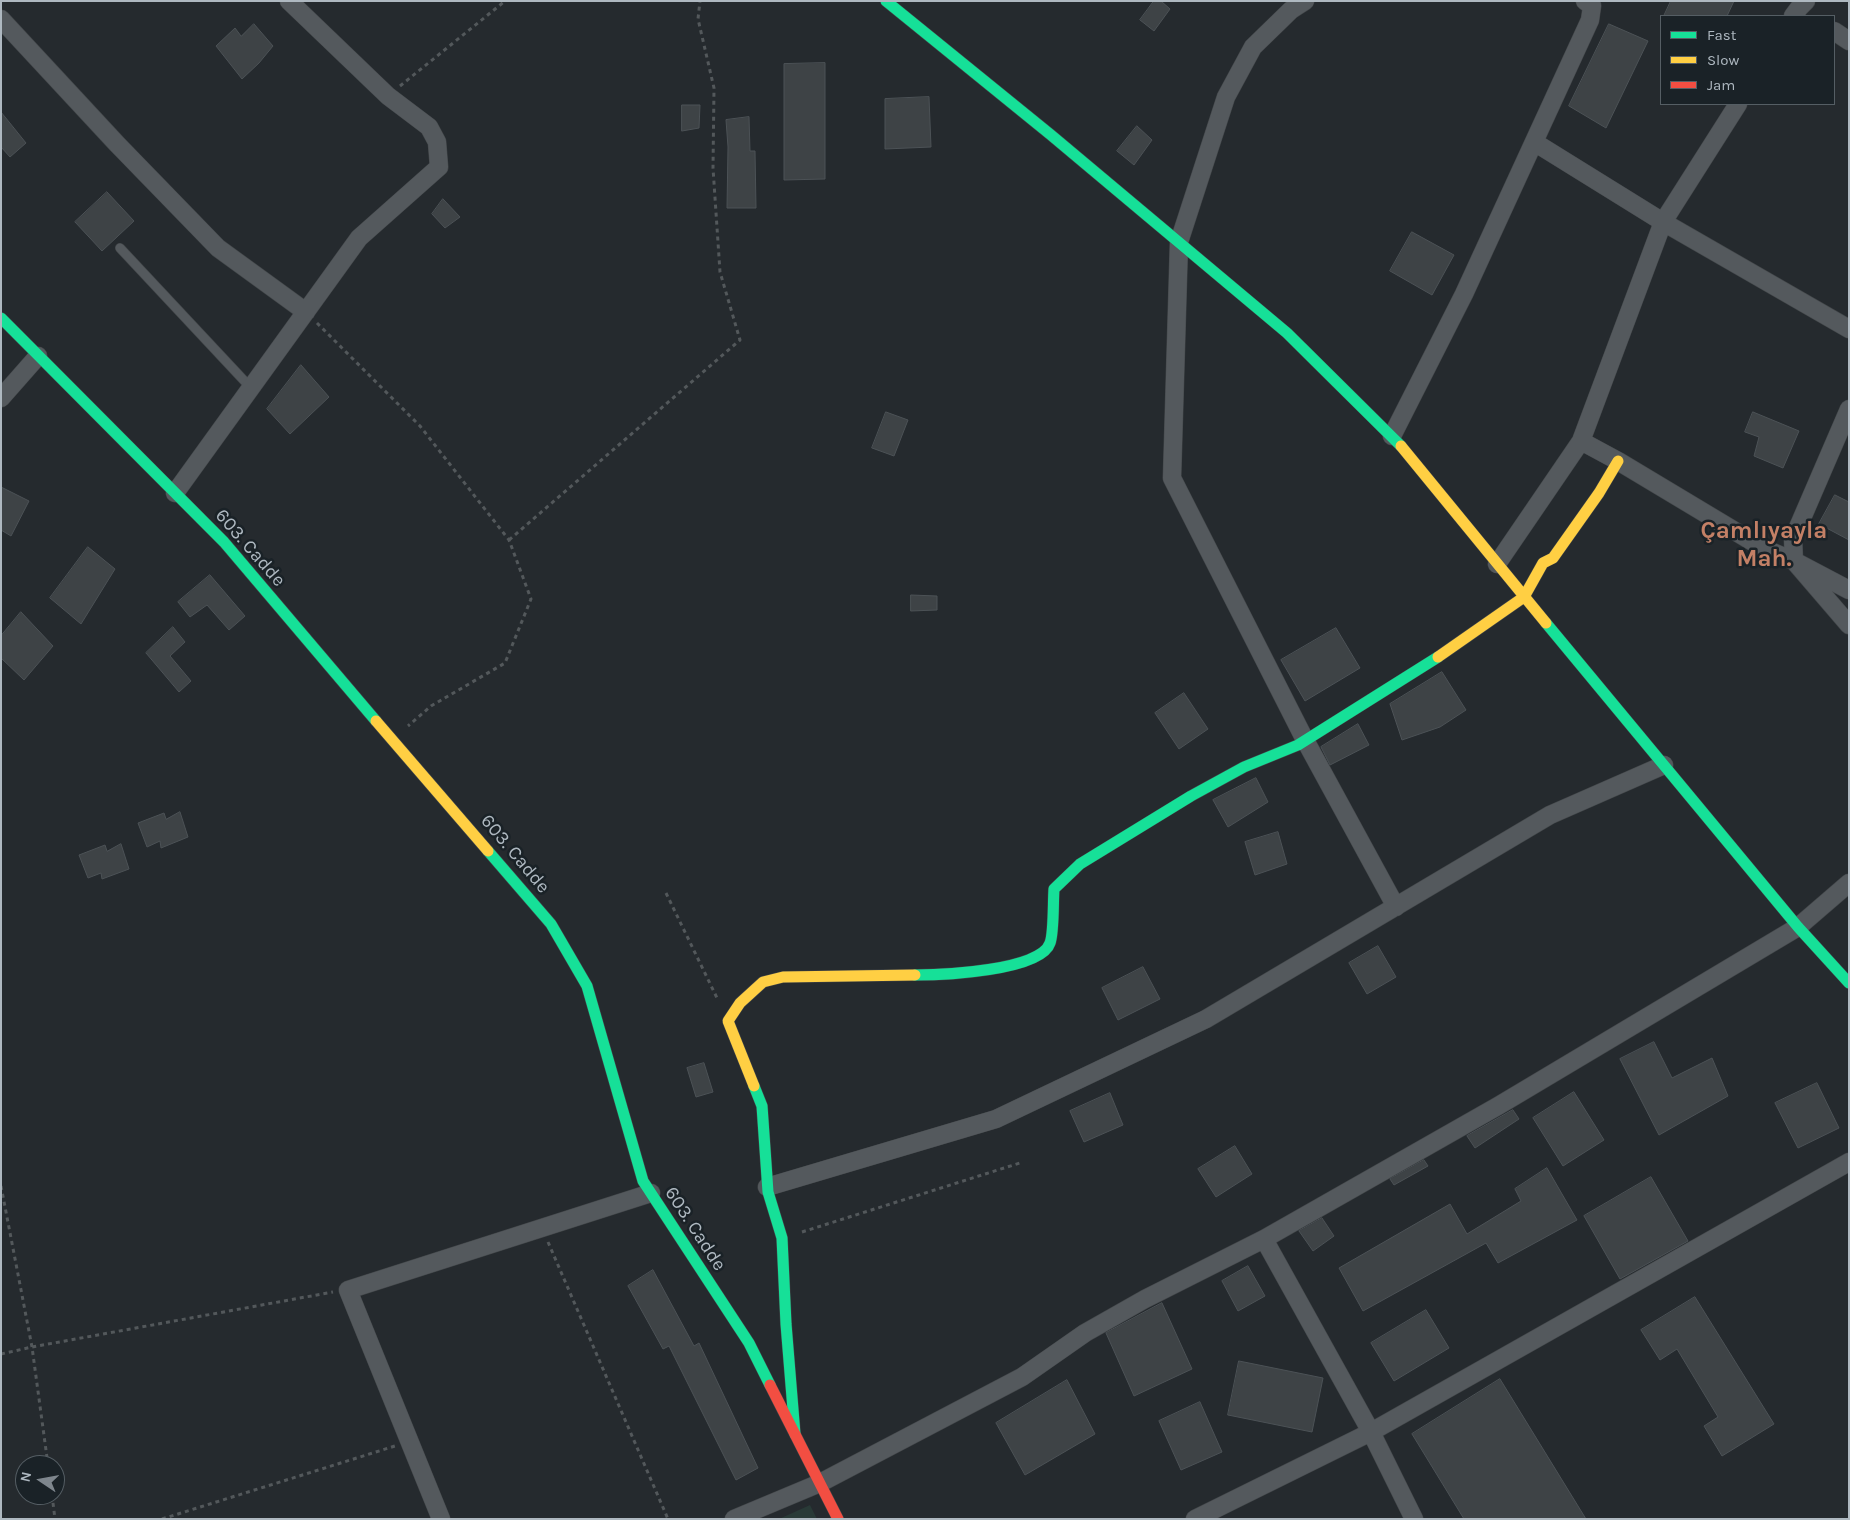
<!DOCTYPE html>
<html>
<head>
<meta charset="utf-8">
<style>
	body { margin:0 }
	#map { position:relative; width:1850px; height:1520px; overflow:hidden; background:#252a2e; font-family:Karla,sans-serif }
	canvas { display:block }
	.frame { position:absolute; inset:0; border:2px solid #aeb8c0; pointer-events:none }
	.legend { position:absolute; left:1660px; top:15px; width:175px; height:90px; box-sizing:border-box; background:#1a2227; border:1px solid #555e64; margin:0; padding:6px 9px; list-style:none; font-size:15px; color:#aeb8c0 }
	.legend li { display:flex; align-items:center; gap:10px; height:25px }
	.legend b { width:25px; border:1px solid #555e64 }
	.north { position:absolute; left:15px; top:1455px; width:50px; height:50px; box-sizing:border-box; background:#1a2227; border:1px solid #555e64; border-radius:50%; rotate:282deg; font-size:14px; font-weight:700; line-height:20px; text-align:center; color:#aeb8c0 }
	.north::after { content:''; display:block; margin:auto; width:18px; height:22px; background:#7e868d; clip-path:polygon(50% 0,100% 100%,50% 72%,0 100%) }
</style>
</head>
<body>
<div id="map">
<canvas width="1850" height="1520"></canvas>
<div class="frame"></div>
<ul class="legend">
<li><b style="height:6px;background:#16e098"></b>Fast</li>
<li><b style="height:6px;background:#ffcf43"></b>Slow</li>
<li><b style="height:6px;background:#f24e42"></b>Jam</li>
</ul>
<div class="north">N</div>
</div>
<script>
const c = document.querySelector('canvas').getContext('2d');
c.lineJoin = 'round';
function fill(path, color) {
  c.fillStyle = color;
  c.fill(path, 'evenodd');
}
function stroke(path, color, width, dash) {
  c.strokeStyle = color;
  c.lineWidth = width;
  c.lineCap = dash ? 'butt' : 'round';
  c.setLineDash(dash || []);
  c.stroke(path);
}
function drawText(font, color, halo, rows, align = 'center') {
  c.font = font + ' Karla,sans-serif';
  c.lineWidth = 5;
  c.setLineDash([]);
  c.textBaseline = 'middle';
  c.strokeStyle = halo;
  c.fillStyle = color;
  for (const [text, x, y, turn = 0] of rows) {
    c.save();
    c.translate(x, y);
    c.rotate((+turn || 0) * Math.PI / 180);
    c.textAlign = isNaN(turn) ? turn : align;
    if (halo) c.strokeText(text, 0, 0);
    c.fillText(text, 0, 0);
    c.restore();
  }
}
fill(new Path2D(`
	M810 1505 817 1519H779Z`), '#293a37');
const building = new Path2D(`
	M1154 1H1161L1170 9 1154 31 1140 20Z
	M1671 1H1734L1727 16H1664Z
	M254 24 273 46 259 63 242 79 216 46 235 28 241 36Z
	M1609 24 1648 41 1606 128 1569 106Z
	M825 63V179L784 180V64Z
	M929 97 931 147 885 149V99Z
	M682 105H700L699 128 682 131Z
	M1 112 26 143 10 157 1 147Z
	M749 117 750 151H755L756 208H727L728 147 726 120Z
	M1137 126 1152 140 1134 165 1117 151Z
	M107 192 134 221 102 251 75 222Z
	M443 199 460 217 445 228 432 214Z
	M1412 232 1454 255 1432 295 1390 271Z
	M301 365 329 397 290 434 267 409Z
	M886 412 908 420 894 456 872 448Z
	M1753 412 1799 431 1783 468 1754 456 1759 437 1745 432Z
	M1 487 29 501 11 536 1 530Z
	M1835 495 1849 502V540L1819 524Z
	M88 547 115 569 81 624 50 598Z
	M210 575 245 616 229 630 207 605 190 617 178 602Z
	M911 595 937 596V610L911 611Z
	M21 612 53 646 24 680 1 658V636Z
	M173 627 185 642 170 656 191 681 179 692 146 653Z
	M1336 628 1360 668 1305 701 1281 660Z
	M1442 672 1466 710 1440 727 1402 740 1390 704Z
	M1184 693 1208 729 1179 749 1155 713Z
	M1358 724 1369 745 1330 765 1321 747Z
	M1256 778 1268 802 1228 827 1213 800Z
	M180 812 188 837 161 848 160 841 147 847 138 823 164 813 166 819Z
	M1278 832 1287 864 1255 875 1245 842Z
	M121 844 129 869 102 879 101 873 88 878 79 855 105 845 107 851Z
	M1378 946 1396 977 1367 994 1349 963Z
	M1143 967 1160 999 1118 1020 1102 988Z
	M1654 1042 1672 1078 1712 1058 1728 1096 1659 1135 1620 1059Z
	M704 1063 713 1092 696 1097 687 1068Z
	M1817 1083 1839 1128 1798 1148 1775 1103Z
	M1574 1092 1604 1140 1563 1166 1533 1118Z
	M1110 1093 1123 1125 1084 1142 1070 1111Z
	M1513 1110 1519 1119 1475 1148 1467 1136Z
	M1235 1146 1252 1174 1216 1197 1198 1169Z
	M1424 1160 1428 1166 1394 1185 1390 1179Z
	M1547 1168 1577 1220 1498 1263 1486 1243 1363 1311 1339 1268 1450 1204 1467 1234 1521 1201 1515 1189Z
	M1651 1177 1688 1241 1620 1279 1584 1216Z
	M1322 1218 1334 1236 1313 1251 1299 1231Z
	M1248 1266 1265 1296 1238 1311 1222 1281Z
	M653 1270 694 1346 699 1343 758 1468 736 1480 669 1346 663 1349 628 1286Z
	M1695 1297 1774 1424 1722 1456 1704 1426 1718 1417 1677 1349 1660 1360 1641 1330Z
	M1162 1303 1192 1369 1134 1396 1106 1333Z
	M1426 1310 1449 1348 1394 1381 1371 1343Z
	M1239 1361 1323 1378 1312 1432 1228 1415Z
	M1500 1379 1586 1519H1464L1412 1434Z
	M1067 1380 1095 1434 1025 1475 996 1423Z
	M1200 1402 1222 1452 1181 1470 1159 1421Z`);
fill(building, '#3e4346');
stroke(building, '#4c5256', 1);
const lane = new Path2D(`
	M120 248 251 388`);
const street = new Path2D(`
	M1305 1 1291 10 1253 47 1226 97 1179 242 1172 478 1305 740 1396 907
	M1793 16 1799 8 1806 1
	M1 19 117 144 218 248 306 312
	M1834 31 1849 41
	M1738 104 1663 222 1849 329
	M1534 142 1663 222 1581 441
	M1 398 38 356
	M1849 409 1793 539 1794 561 1849 590
	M1392 436 1464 294 1590 20 1592 6 1585 1
	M175 493 359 238 439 167 437 142 429 127 388 96 289 1
	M1497 564 1581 441 1618 461 1763 548 1794 561 1849 625
	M767 1187 996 1119 1206 1019 1550 815 1664 765
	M1264 1239 1371 1432 1414 1519
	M441 1519 348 1290 651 1193
	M734 1519 820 1483 1022 1377 1085 1333 1145 1299 1264 1239 1498 1106 1798 927 1849 883
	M1195 1519 1371 1432 1849 1162`);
const fast = new Path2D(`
	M886 1 1051 135 1287 333 1401 446
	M1 318 224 542 376 721
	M1546 623 1798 927 1849 983
	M488 851 551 924 587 986 643 1181 749 1343 770 1385
	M915 975C941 975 1041 971 1050 943 1054 933 1053 901 1054 889L1080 864 1191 796 1244 767 1298 745 1438 657
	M754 1086 762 1106 768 1192 782 1238 786 1324 795 1434`);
const slow = new Path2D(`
	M1401 446 1546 623
	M1438 657 1524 597 1543 563 1553 558 1599 493 1618 461
	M376 721 488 851
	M754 1086 728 1021 740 1003 763 982 783 977 915 975`);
const jam = new Path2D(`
	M770 1385 838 1519`);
stroke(lane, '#424649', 10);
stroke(street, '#424649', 19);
stroke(fast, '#424649', 12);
stroke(slow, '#424649', 12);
stroke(jam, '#424649', 12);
stroke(new Path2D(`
	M400 86 505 1
	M317 323 420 426 509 540 531 599 505 663 431 706 408 726
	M509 540 740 340 720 272 713 168 714 88 698 19 700 1
	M666 893 718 1000
	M1 1186 32 1347 48 1465
	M802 1232 1023 1162
	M548 1242 668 1519
	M1 1354 32 1347 333 1292
	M52 1495 55 1519
	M162 1519 395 1446`), '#53585b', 3, [4, 4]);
stroke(lane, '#54595d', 9);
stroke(street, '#54595d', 18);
stroke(fast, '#16e098', 11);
stroke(slow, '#ffcf43', 11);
stroke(jam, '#f24e42', 11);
drawText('19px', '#aeb8c0', '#1a2227', [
	["603. Cadde",250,548,49],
	["603. Cadde",515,854,50],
	["603. Cadde",695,1229,57]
]);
drawText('bold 24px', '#c38066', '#1a2227', [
	["Çamlıyayla",1764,531],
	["Mah.",1764,559]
]);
</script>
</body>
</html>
